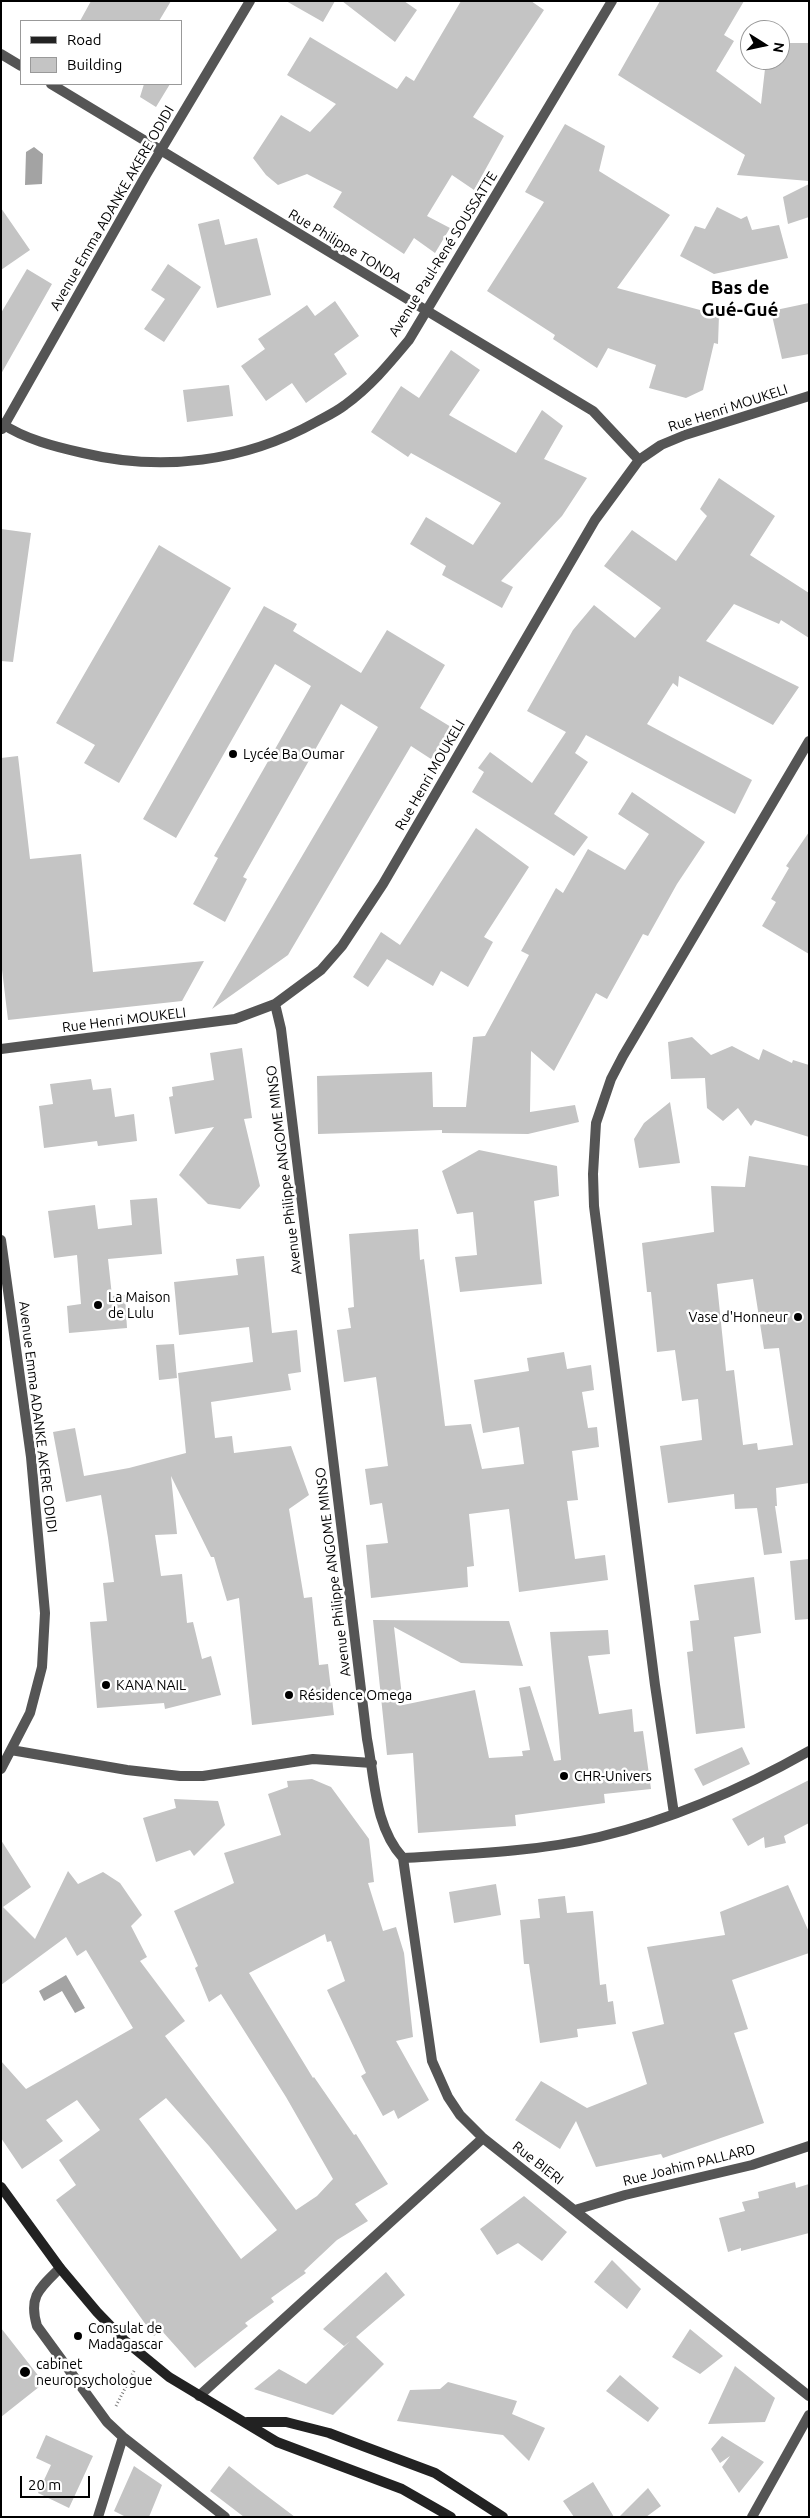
<!DOCTYPE html>
<html>
<head>
<meta charset="utf-8">
<style>
	body { margin:0 }
	#map { position:relative; width:810px; height:2518px; overflow:hidden; background:#fff; font-family:Ubuntu,sans-serif }
	canvas { display:block }
	.frame { position:absolute; inset:0; border:2px solid #000; pointer-events:none }
	.legend { position:absolute; left:20px; top:20px; width:162px; height:65px; box-sizing:border-box; background:#fff; border:1px solid #999; margin:0; padding:6px 9px; list-style:none; font-size:15px; color:#000 }
	.legend li { display:flex; align-items:center; gap:10px; height:25px }
	.legend b { width:25px; border:1px solid #999 }
	.north { position:absolute; left:740px; top:20px; width:50px; height:50px; box-sizing:border-box; background:#fff; border:1px solid #999; border-radius:50%; rotate:100deg; font-size:14px; font-weight:700; line-height:20px; text-align:center; color:#000 }
	.north::after { content:''; display:block; margin:auto; width:18px; height:22px; background:#000; clip-path:polygon(50% 0,100% 100%,50% 72%,0 100%) }
	.scale { position:absolute; left:20px; top:2476px; width:70px; height:22px; box-sizing:border-box; border:2px solid #000; border-top:0; padding-left:6px; font-size:15px; line-height:18px; white-space:nowrap; color:#000; -webkit-text-stroke:4px #fff; paint-order:stroke }
</style>
</head>
<body>
<div id="map">
<canvas width="810" height="2518"></canvas>
<div class="frame"></div>
<ul class="legend">
<li><b style="height:6px;background:#222"></b>Road</li>
<li><b style="height:14px;background:#c4c4c4"></b>Building</li>
</ul>
<div class="north">N</div>
<div class="scale">20 m</div>
</div>
<script>
const c = document.querySelector('canvas').getContext('2d');
c.lineJoin = 'round';
function fill(path, color) {
  c.fillStyle = color;
  c.fill(path, 'evenodd');
}
function stroke(path, color, width, dash) {
  c.strokeStyle = color;
  c.lineWidth = width;
  c.lineCap = dash ? 'butt' : 'round';
  c.setLineDash(dash || []);
  c.stroke(path);
}
function drawText(font, color, halo, rows, align = 'center') {
  c.font = font + ' Ubuntu,sans-serif';
  c.lineWidth = 5;
  c.setLineDash([]);
  c.textBaseline = 'middle';
  c.strokeStyle = halo;
  c.fillStyle = color;
  for (const [text, x, y, turn = 0] of rows) {
    c.save();
    c.translate(x, y);
    c.rotate((+turn || 0) * Math.PI / 180);
    c.textAlign = isNaN(turn) ? turn : align;
    if (halo) c.strokeText(text, 0, 0);
    c.fillText(text, 0, 0);
    c.restore();
  }
}
fill(new Path2D(`
	M34 147 43 154 42 184 25 185 26 152Z
	M66 1975 85 2008 75 2013 62 1991 44 2001 39 1991Z`), '#a3a3a3');
fill(new Path2D(`
	M91 1H171L159 21H80Z
	M286 1H335L323 22Z
	M342 1H404L417 10 395 42Z
	M461 1H531L544 10 473 117 504 136 474 190 452 175 427 216 450 228 435 253 414 238 404 254 333 207 342 192 307 174 278 185 266 175 253 158 281 115 310 132 336 104 287 75 310 37 397 89 406 76 414 81Z
	M660 1H744L724 35 734 41 716 71 761 104 766 60H780V47L789 43H809V181L737 175 745 155 618 75Z
	M144 84H170L156 107 140 97Z
	M565 124 605 146 599 171 670 215 617 288 719 315 718 344 714 343 703 390 686 398 649 388 656 365 608 348 597 368 553 339 555 335 487 291 544 202 525 192Z
	M809 184V217L788 224 783 197Z
	M717 207 741 219 747 216 752 230 779 225 788 258 714 274 680 256 695 226 705 229Z
	M1 208 30 250 1 270Z
	M219 219 225 245 257 238 271 295 217 308 198 224Z
	M168 264 201 287 164 342 144 329 165 299 151 290Z
	M27 269 52 284 1 374V313Z
	M335 301 359 336 334 354 347 374 306 403 292 383 266 401 241 366 265 349 258 339 307 305 315 316Z
	M809 303V354L782 359 771 311Z
	M451 350 480 370 449 415 516 453 542 410 563 426 544 459 587 478 562 516 501 581 513 587 502 608 442 575 446 566 410 544 426 517 473 545 501 503 411 453 408 457 371 432 401 386 419 398Z
	M229 385 233 416 187 422 183 390Z
	M719 478 775 516 750 555 809 593V638L781 620 779 624 734 604 706 641 799 687 773 725 679 676 678 687 673 683 647 724 752 780 735 814 586 735 575 753 588 762 554 814 588 837 574 856 472 792 484 772 478 768 490 752 532 783 566 732 527 711 573 630 594 605 635 638 661 608 604 566 632 530 676 561 707 516 700 509Z
	M1 529 31 533 13 662 1 661Z
	M159 545 231 588 119 783 84 763 95 745 56 723Z
	M264 606 297 624 293 631 361 673 387 630 445 665 420 708 451 727 431 759 411 746 288 955 212 1009 378 727 341 704 243 877 247 879 225 922 193 904 218 858 214 856 311 686 275 664 176 838 143 819Z
	M18 756 30 859 81 854 93 972 204 961 182 1001 8 1020 1 961V758Z
	M632 792 705 842 677 884 648 936 643 934 607 999 596 993 554 1071 531 1051 530 1112 575 1105 579 1122 528 1134 442 1133V1130L318 1134 317 1076 432 1072 433 1107H466L473 1037 485 1036 529 955 521 951 556 888 563 893 588 849 625 870 649 834 618 814Z
	M476 828 529 867 484 937 493 942 468 987 441 971 433 986 387 959 368 987 353 977 381 932 400 945Z
	M809 832V954L762 926 776 902 771 899 789 868 786 866Z
	M692 1037 711 1055 732 1046 759 1060 763 1049 792 1063 793 1060 809 1065V1137L755 1120 751 1126 738 1108 723 1121 707 1108 705 1078 671 1079 668 1042Z
	M242 1048 252 1118 244 1119 260 1186 240 1209 208 1204 179 1175 214 1127 175 1134 169 1097 173 1096 172 1087 214 1080 210 1053Z
	M91 1079 93 1090 111 1088 115 1117 134 1114 137 1141 98 1146 97 1141 44 1148 39 1106 53 1104 50 1084Z
	M670 1102 680 1163 639 1168 634 1139 644 1123Z
	M479 1150 557 1166 559 1196 534 1201 542 1284 460 1292 455 1257 477 1255 473 1212 457 1214 442 1171Z
	M749 1156 809 1166V1483L776 1488 777 1506H775L782 1553 764 1555 757 1508 735 1509 734 1494 668 1503 660 1446 702 1440 698 1399 682 1401 675 1350 657 1352 651 1292H647L642 1243 714 1232 711 1186 745 1187ZM753 1279 764 1349 779 1348 793 1445 758 1450 757 1443 743 1445 734 1370 726 1371 717 1284Z
	M157 1198 162 1254 108 1259 112 1296 125 1295 127 1328 69 1333 67 1306 81 1304 77 1255 54 1258 48 1211 95 1205 98 1229 132 1225 130 1200Z
	M418 1229 420 1260 424 1259 445 1426 471 1424 482 1469 524 1464 519 1427 483 1433 474 1380 529 1371 527 1358 564 1352 567 1369 591 1365 594 1390 582 1392 588 1428 597 1427 599 1447 572 1451 578 1500 567 1501 575 1559 605 1555 608 1580 519 1592 509 1509 469 1514 474 1566 467 1567 468 1587 371 1598 366 1545 388 1543 382 1503 370 1505 365 1469 388 1466 376 1377 344 1382 337 1330 351 1328 348 1308 354 1307 349 1234Z
	M264 1256 272 1333 297 1330 301 1372 288 1374 291 1390 211 1402 215 1438 232 1436 234 1453 291 1446 309 1495 289 1509 304 1598 312 1597 319 1665 328 1664 334 1715 252 1725 239 1598 227 1601 214 1557H211L171 1476 177 1534 155 1535 161 1576 182 1574 187 1623 193 1622 202 1659 211 1656 221 1695 165 1709 164 1703 97 1708 90 1622 107 1621 103 1583 114 1582 108 1538 101 1495 66 1502 53 1432 75 1428 84 1476 129 1468 186 1453 178 1373 253 1362 249 1327 179 1335 174 1282 238 1275 236 1259Z
	M174 1344 177 1378 159 1380 156 1345Z
	M809 1559V1619L795 1620 790 1561Z
	M754 1577 761 1633 734 1637 745 1728 696 1734 687 1652 693 1651 690 1621 699 1620 694 1585Z
	M373 1620 509 1621 523 1666 461 1663 394 1627 403 1705 475 1690 489 1758 523 1756 522 1751 530 1750 519 1688 530 1686 554 1761 561 1760 550 1632 608 1630 610 1654 588 1656 599 1714 632 1709 634 1732 643 1731 651 1789 604 1794 605 1803 515 1815 516 1826 418 1833 413 1753 387 1755Z
	M742 1747 750 1764 703 1786 694 1769Z
	M312 1779 331 1787 369 1839 374 1882 368 1883 383 1931 396 1927 404 1953 413 2037 396 2041 429 2100 398 2119 394 2110 383 2116 361 2076 366 2073 327 1990 345 1981 331 1941 327 1942 325 1934 249 1973 313 2078 314 2077 354 2135 356 2134 388 2184 355 2204 368 2221 337 2240 304 2271 306 2273 271 2298 274 2302 245 2323 248 2326 195 2368 162 2331 154 2336 56 2200 76 2185 59 2160 100 2130 77 2100 46 2120 63 2141 22 2169 1 2138V2061L26 2089 133 2028 86 1950 77 1956 66 1937 1 1985V1840L31 1887 3 1907 35 1939 68 1871 78 1884 103 1872 120 1883 142 1915 131 1926 147 1957 140 1961 185 2021 165 2036 296 2210 317 2196 333 2179 286 2097 221 1994 209 2002 195 1968 198 1966 174 1911 234 1883 224 1853 281 1835 268 1794 288 1787 287 1781ZM166 2098 209 2146 277 2230 241 2259 139 2119Z
	M809 1780V1823L784 1836 786 1843 765 1848 764 1837 748 1846 732 1819Z
	M174 1799 218 1801 225 1825 194 1856 190 1850 156 1862 143 1818 176 1808Z
	M496 1884 501 1915 454 1923 449 1892Z
	M788 1885 809 1932V1953L732 1980 748 2029 734 2033 764 2123 663 2158 661 2154 596 2167 576 2121 560 2149 515 2120 541 2081 587 2108 647 2084 632 2032 664 2024 647 1947 725 1935 720 1912Z
	M565 1896 567 1913 593 1911 600 1985 606 1984 608 2002 613 2001 616 2024 577 2029 578 2037 540 2043 529 1964H524L520 1920 540 1918 538 1899Z
	M795 2182 796 2188 809 2184V2233L741 2251V2248L728 2252 719 2218 745 2211 742 2202 759 2198 758 2192Z
	M524 2196 567 2232 542 2261 518 2243 497 2255 480 2229Z
	M612 2260 641 2289 627 2309 594 2282Z
	M386 2272 405 2295 356 2337 384 2364 333 2415 254 2389 279 2369 306 2384 350 2341 344 2346 323 2329Z
	M1 2328 44 2383 1 2417Z
	M690 2329 723 2356 700 2374 672 2357Z
	M735 2366 775 2398 765 2422 708 2424Z
	M620 2375 659 2408 648 2422 606 2391Z
	M448 2382 517 2401 512 2414 545 2428 529 2461 503 2435 397 2421 410 2390 440 2389Z
	M46 2435 93 2456 69 2508 38 2493 51 2465 36 2458Z
	M722 2436 764 2462 739 2493 722 2467 730 2456 720 2463 711 2449Z
	M134 2466 162 2485 149 2517H126L114 2511Z
	M229 2466 258 2489 295 2517H244L210 2491Z
	M593 2482 614 2517H574L563 2501Z
	M648 2488 661 2506 646 2517H619Z`), '#c4c4c4');
stroke(new Path2D(`
	M116 2406 135 2369`), '#777', 3, [1, 2.5]);
stroke(new Path2D(`
	M1 54 21 66
	M51 84 593 411 639 460
	M1 423C24 439 56 447 83 453 162 472 244 462 316 422 325 417 336 412 345 405 370 387 389 364 409 340L612 1
	M2 429 146 175 250 1
	M275 1004 281 1029 367 1739C375 1779 374 1826 403 1858 468 1854 535 1852 599 1837 673 1819 742 1789 809 1751
	M1 1049 235 1019 275 1004 321 970 342 946 383 884 595 520 639 460 661 445 685 435 809 396
	M1 1240 31 1457 45 1613 42 1667 30 1713 1 1769
	M11 1750 127 1770 180 1776H203L313 1759 372 1763
	M674 1814 655 1685 594 1206 593 1174 596 1123 611 1079 623 1056 809 741
	M403 1858 432 2061 448 2097 460 2115 483 2138 809 2396
	M575 2210 625 2195 752 2165 809 2146
	M60 2268C40 2288 28 2296 37 2326L107 2422 123 2437 225 2517
	M199 2396 483 2138
	M98 2517 123 2437
	M752 2517 809 2415`), '#555', 10);
stroke(new Path2D(`
	M1 2187 60 2268 97 2312 124 2340 169 2377 277 2442 402 2489 451 2517
	M247 2422H286L329 2433 363 2446 435 2473 503 2517`), '#222', 10);
for (const [x, y, r, color] of [
	[233,754,5,"#000"],
	[98,1305,5,"#000"],
	[798,1317,5,"#000"],
	[106,1685,5,"#000"],
	[289,1695,5,"#000"],
	[564,1776,5,"#000"],
	[78,2336,5,"#000"],
	[25,2372,6,"#000"]
]) {
  const dot = new Path2D();
  dot.arc(x, y, r, 0, 2 * Math.PI);
  c.fillStyle = color;
  c.fill(dot);
  stroke(dot, '#fff', 2);
}
drawText('14px', '#000', '#fff', [
	["Avenue Emma ADANKE AKERE ODIDI",112,208,-60],
	["Rue Philippe TONDA",345,246,31],
	["Avenue Paul-René SOUSSATTE",443,254,-58],
	["Rue Henri MOUKELI",728,408,-18],
	["Rue Henri MOUKELI",430,775,-60],
	["Rue Henri MOUKELI",124,1020,-7],
	["Avenue Philippe ANGOME MINSO",284,1170,-97],
	["Avenue Emma ADANKE AKERE ODIDI",38,1417,83],
	["Avenue Philippe ANGOME MINSO",333,1572,-97],
	["Rue BIERI",538,2163,38],
	["Rue Joahim PALLARD",689,2165,-14]
]);
drawText('14px', '#000', '#fff', [
	["Lycée Ba Oumar",243,754],
	["La Maison",108,1297],
	["de Lulu",108,1313],
	["Vase d'Honneur",788,1317,"right"],
	["KANA NAIL",116,1685],
	["Résidence Omega",299,1695],
	["CHR-Univers",574,1776],
	["Consulat de",88,2328],
	["Madagascar",88,2344],
	["cabinet",36,2364],
	["neuropsychologue",36,2380]
], 'left');
drawText('bold 19px', '#000', '#fff', [
	["Bas de",740,288],
	["Gué-Gué",740,310]
]);
</script>
</body>
</html>
